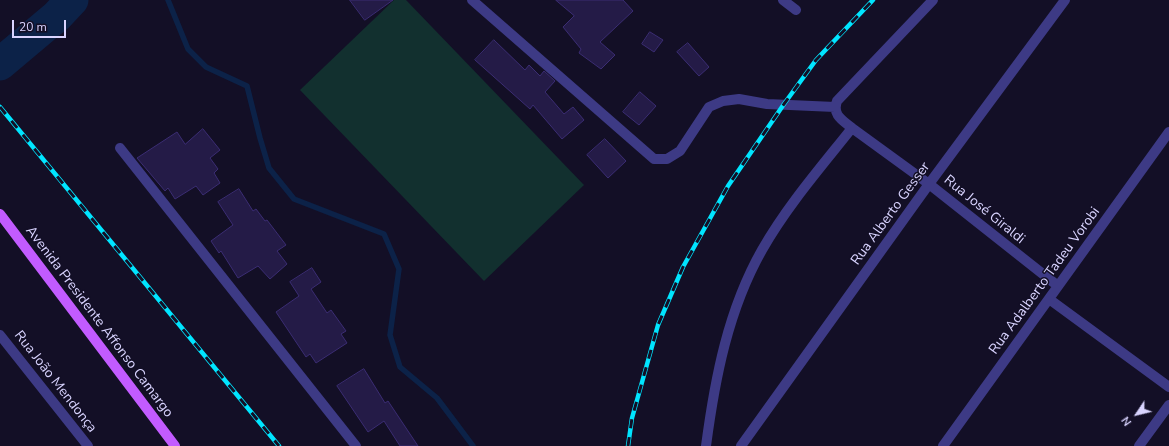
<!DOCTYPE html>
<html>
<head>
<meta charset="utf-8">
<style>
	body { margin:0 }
	#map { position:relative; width:1169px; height:446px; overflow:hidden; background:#130f26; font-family:"Nunito Sans",sans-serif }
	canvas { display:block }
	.north { position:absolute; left:1117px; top:394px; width:40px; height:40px; -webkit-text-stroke:3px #130f26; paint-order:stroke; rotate:235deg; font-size:11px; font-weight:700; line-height:16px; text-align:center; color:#d9d4ff }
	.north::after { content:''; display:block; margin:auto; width:14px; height:18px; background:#d9d4ff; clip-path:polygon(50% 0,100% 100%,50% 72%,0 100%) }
	.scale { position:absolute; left:12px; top:20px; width:54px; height:18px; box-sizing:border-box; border:2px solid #d9d4ff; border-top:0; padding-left:5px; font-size:12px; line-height:14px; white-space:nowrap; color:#d9d4ff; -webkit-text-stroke:3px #130f26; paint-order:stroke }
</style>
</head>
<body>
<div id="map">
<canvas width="1169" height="446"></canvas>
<div class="north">N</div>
<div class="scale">20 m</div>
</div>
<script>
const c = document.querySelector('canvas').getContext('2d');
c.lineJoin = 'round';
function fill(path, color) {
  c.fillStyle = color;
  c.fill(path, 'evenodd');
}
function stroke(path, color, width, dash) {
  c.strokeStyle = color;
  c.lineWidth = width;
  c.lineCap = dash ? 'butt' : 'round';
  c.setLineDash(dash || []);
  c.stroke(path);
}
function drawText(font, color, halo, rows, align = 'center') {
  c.font = font + ' "Nunito Sans",sans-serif';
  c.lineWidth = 3;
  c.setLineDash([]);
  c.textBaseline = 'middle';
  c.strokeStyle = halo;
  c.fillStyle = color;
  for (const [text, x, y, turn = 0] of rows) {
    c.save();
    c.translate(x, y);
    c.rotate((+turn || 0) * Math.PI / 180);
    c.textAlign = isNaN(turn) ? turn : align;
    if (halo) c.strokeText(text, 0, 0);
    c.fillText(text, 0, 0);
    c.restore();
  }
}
fill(new Path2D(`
	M394 0H406L584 185 484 281 300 90Z`), '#12302f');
stroke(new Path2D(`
	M168 0 188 49 206 67 247 86 260 138 269 168 294 199 384 234 399 269 390 335 400 367 437 398 473 446`), '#0c2248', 5.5);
stroke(new Path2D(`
	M0 64 57 16 72 0`), '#0c2248', 33);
const building = new Path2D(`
	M350 0H393L365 20Z
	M556 0H623L633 11 600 42 615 55 601 69 579 53 581 49 563 27 574 16Z
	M650 32 663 40 654 52 642 44Z
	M494 40 525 70 529 65 540 76 544 71 555 81 545 92 564 114 573 107 584 120 562 139 533 105 530 109 475 60Z
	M688 43 709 67 699 76 677 52Z
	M640 92 656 106 639 125 623 112Z
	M203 129 220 150 210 158 218 169 214 173 220 183 203 195 196 186 175 199 168 188 165 191 137 158 177 132 185 144Z
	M605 139 626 161 608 178 587 155Z
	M239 189 253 211 256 209 265 221 267 220 286 245 277 251 287 264 270 279 258 266 238 278 221 251 219 253 211 241 233 225 218 202Z
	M312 268 321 282 311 289 327 313 331 310 346 331 341 334 347 343 316 363 310 354 306 357 276 312 299 296 290 282Z
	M364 369 385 403 388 401 418 446H400L384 421 368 432 337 386Z`);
fill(building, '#241b47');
stroke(building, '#3b2d73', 1);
stroke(new Path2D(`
	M472 0 654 159H667L680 151 709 107 723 101 739 99 767 104 835 107
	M783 0 796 10
	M852 128 929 184 1058 286
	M120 148 356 446
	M1049 299 1169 387
	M0 335 88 446
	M706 446C715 378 728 310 762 250 787 206 821 167 852 128 842 120 832 115 837 101L933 0
	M741 446 929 184 1065 0
	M943 446 1169 132
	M1139 446 1169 405`), '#3d3a85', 10);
stroke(new Path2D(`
	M0 214 175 446`), '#c25bff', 10);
const rail = new Path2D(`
	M0 107 279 446
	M628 446 632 418 658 325 683 267 728 186 784 104 816 60 873 0`);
stroke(rail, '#00e5ff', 4.5);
stroke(rail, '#130f26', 3, [9]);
drawText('14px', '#d9d4ff', '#130f26', [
	["Rua José Giraldi",984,210,39],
	["Rua Alberto Gesser",891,214,-54],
	["Rua Adalberto Tadeu Vorobi",1045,281,-54],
	["Avenida Presidente Affonso Camargo",99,322,53],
	["Rua João Mendonça",55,382,52]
]);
</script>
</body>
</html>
